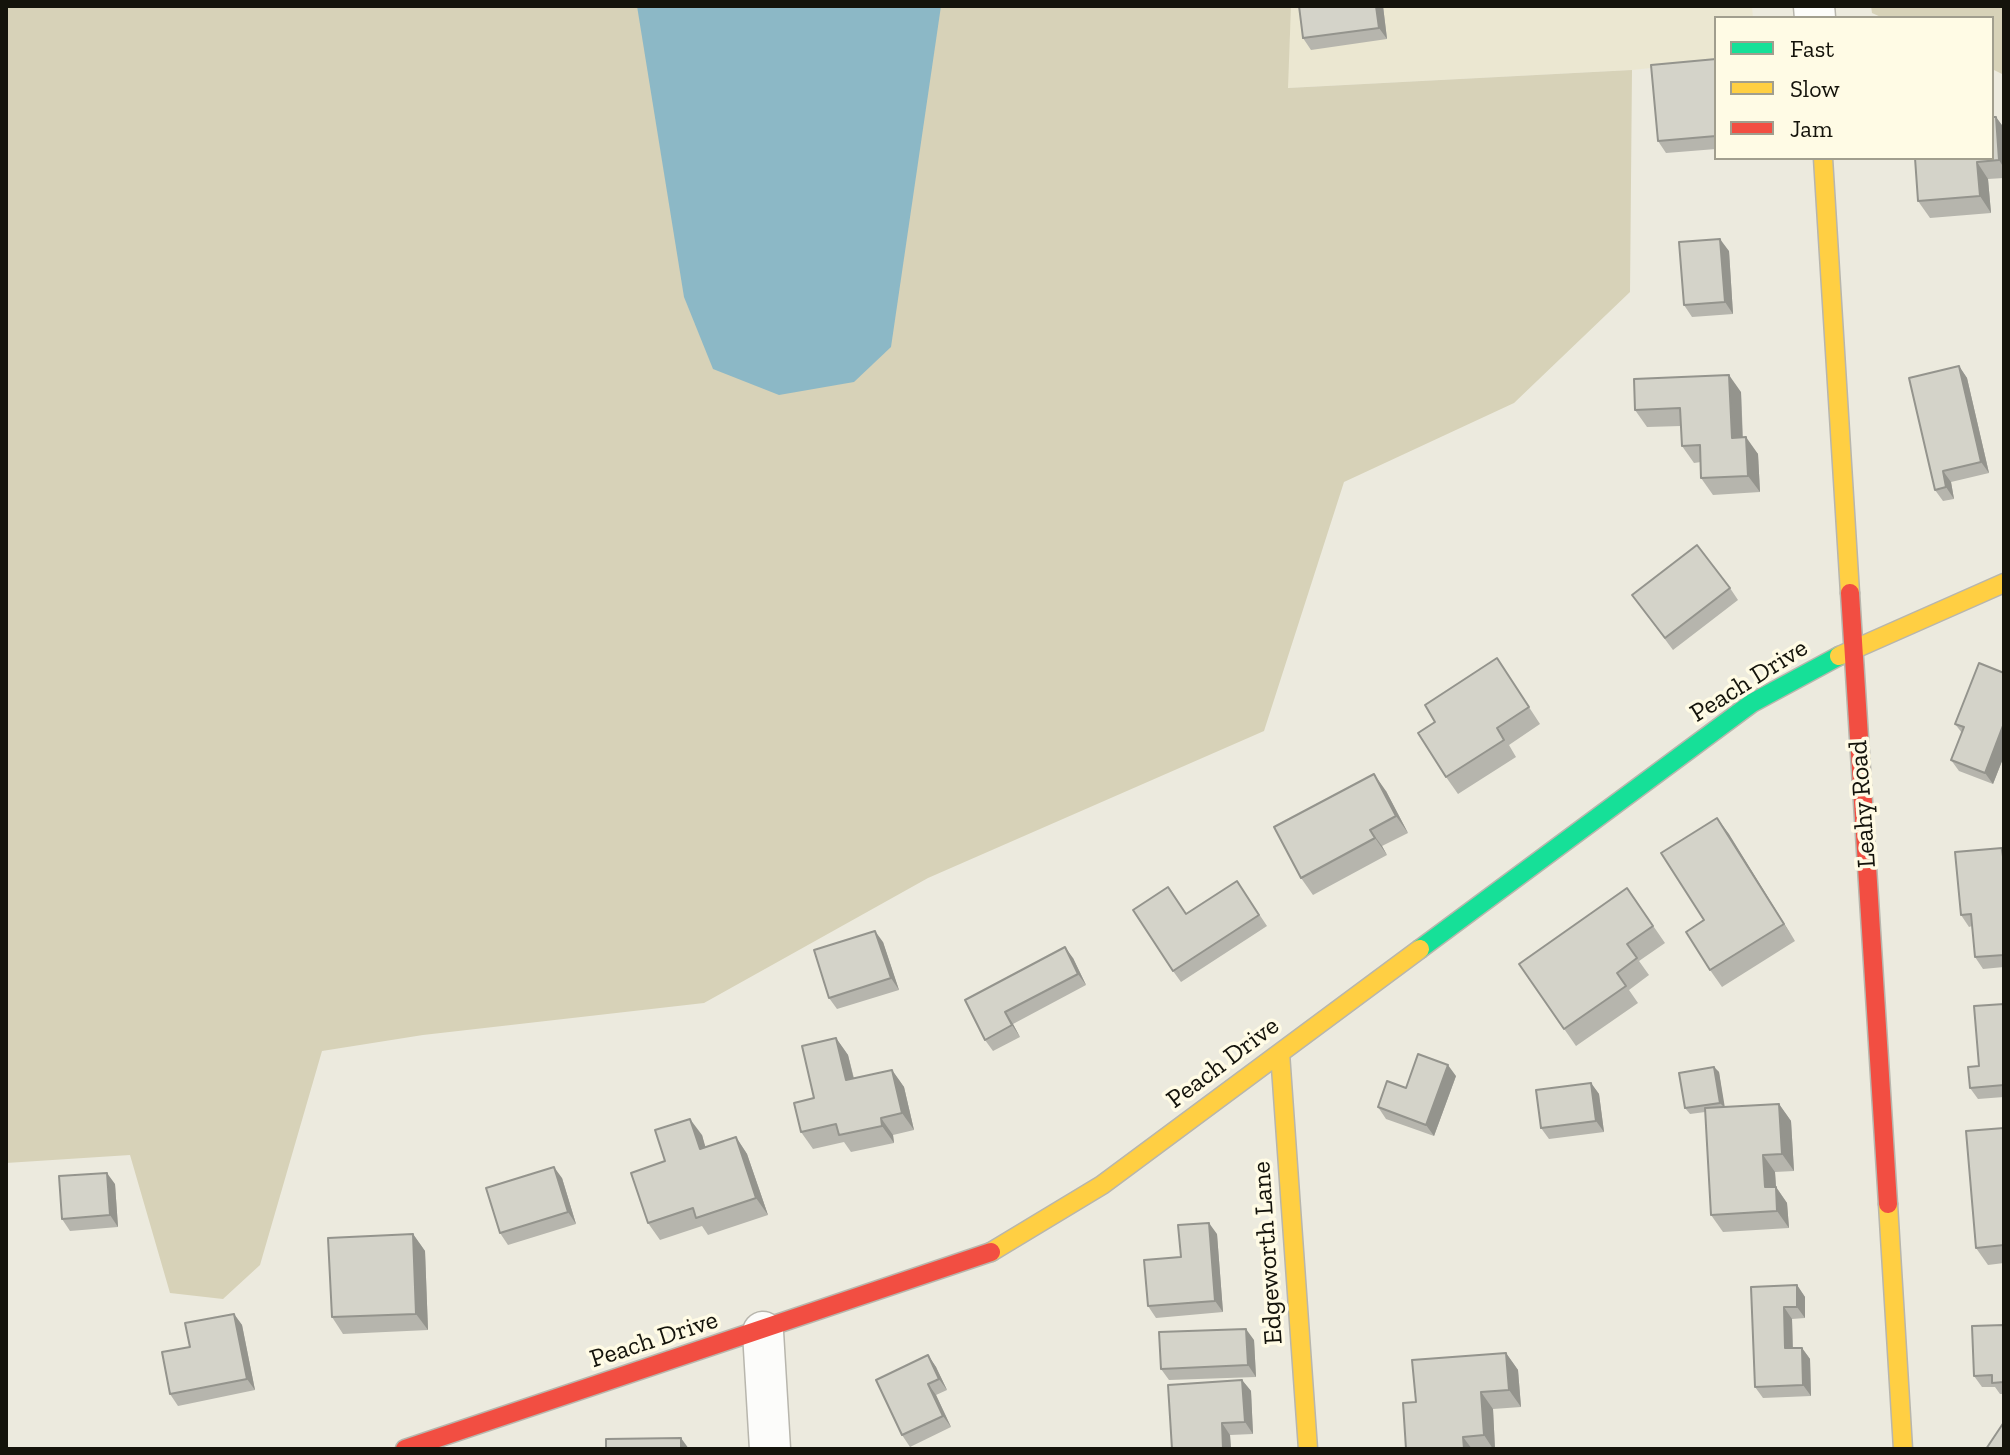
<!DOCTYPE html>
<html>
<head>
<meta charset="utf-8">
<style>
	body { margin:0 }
	#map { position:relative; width:2010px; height:1455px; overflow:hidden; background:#eceade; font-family:"Zilla Slab",serif }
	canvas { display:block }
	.frame { position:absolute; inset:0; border:8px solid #14130b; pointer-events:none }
	.legend { position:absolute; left:1714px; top:16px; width:280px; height:144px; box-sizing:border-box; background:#fffbe5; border:2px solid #a19e8e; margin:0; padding:10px 14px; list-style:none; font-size:24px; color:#14130b }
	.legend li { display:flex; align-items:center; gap:16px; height:40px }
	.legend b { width:40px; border:2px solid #a19e8e }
</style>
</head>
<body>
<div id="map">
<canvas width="2010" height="1455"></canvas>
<div class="frame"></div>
<ul class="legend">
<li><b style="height:10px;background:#16e098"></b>Fast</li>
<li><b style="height:10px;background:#ffcf43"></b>Slow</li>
<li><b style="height:10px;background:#f24e42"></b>Jam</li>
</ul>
</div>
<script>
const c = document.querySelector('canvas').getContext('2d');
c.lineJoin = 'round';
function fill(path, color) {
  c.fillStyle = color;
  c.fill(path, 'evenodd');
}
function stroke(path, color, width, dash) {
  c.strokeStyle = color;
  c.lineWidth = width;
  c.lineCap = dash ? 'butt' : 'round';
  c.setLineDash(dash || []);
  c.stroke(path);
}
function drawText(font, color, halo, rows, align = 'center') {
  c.font = font + ' "Zilla Slab",serif';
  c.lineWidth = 7;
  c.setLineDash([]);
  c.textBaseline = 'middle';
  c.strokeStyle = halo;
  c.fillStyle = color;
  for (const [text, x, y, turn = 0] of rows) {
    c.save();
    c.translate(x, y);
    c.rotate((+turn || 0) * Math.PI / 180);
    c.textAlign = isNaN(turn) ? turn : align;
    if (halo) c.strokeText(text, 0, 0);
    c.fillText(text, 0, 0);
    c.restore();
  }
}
fill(new Path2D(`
	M1291 6H1752L1753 18H1716V61L1632 70 1287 88Z`), '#ebe7d1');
fill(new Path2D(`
	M6 6H1291L1288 88 1632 70 1630 292 1514 403 1344 482 1264 731 928 878 704 1003 423 1035 322 1051 260 1265 223 1299 170 1293 130 1155 6 1163Z
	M1871 6H2004V75L1992 69V18H1883L1872 13Z`), '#d7d2b8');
fill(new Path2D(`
	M637 6H941L891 347 854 382 779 395 713 369 684 297Z`), '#8cb8c6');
const street = new Path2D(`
	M1814 6 1815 18
	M763 1332 770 1449`);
const fast = new Path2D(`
	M1420 949 1752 703 1839 656`);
const slow = new Path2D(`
	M1823 158 1850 593
	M1839 656 2004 583
	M1280 1053 1308 1449
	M1888 1204 1903 1449
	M991 1252 1102 1185 1420 949`);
const jam = new Path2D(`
	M1850 593 1888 1204
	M405 1449 991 1252`);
stroke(street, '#b8b6ad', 43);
stroke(fast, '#b8b6ad', 21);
stroke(slow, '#b8b6ad', 21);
stroke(jam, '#b8b6ad', 21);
stroke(street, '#fcfcfa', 40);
stroke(fast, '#16e098', 18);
stroke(slow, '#ffcf43', 18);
stroke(jam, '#f24e42', 18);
fill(new Path2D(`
	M1383 6 1387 39 1311 50 1303 38Z
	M1716 59V149L1666 153 1658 141Z
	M1996 117 2004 128V178L1988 179 1991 213 1930 218 1918 201Z
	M1729 251 1733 314 1692 317 1684 305Z
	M1959 366 1967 378 1989 473 1951 482 1954 499 1943 501 1935 490Z
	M1741 392 1743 437 1758 454 1760 492 1713 495 1701 478V462L1694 463 1682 446 1681 426 1647 427 1635 410Z
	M1730 588 1738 600 1673 650 1632 595Z
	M1497 658 1540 724 1509 745 1516 757 1458 794 1446 777 1435 722Z
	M2004 673V756L1993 784 1959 771 1951 760 1962 733 1955 724Z
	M1386 791 1408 833 1382 846 1387 855 1313 895 1301 878Z
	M1717 818 1795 941 1722 987 1710 970Z
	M2002 848 2004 850V967L1983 969 1975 957 1972 926 1969 927 1961 915Z
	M1237 881 1267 926 1181 982 1173 971 1187 914Z
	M1627 888 1665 943 1639 961 1649 975 1629 990 1638 1003 1576 1046 1519 964Z
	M883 942 899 990 837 1009 829 998Z
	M1073 958 1086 985 1013 1024 1020 1037 993 1051 985 1040 965 1000Z
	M2004 1004V1097L1978 1099 1970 1088Z
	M836 1038 848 1055 854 1078 892 1070 904 1087 914 1130 893 1135 894 1143 851 1152 844 1142 813 1149 801 1132Z
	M1714 1067 1719 1072 1724 1107 1779 1104 1791 1121 1794 1171 1775 1172 1776 1187 1787 1203 1789 1228 1723 1232 1711 1215 1705 1112 1690 1114 1685 1108Z
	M1456 1076 1434 1136 1386 1119 1378 1107 1406 1088Z
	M1591 1083 1599 1094 1604 1132 1549 1139 1541 1128Z
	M2004 1128V1263L1988 1265 1976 1248Z
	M702 1135 705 1147 736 1137 747 1154 768 1215 708 1235 702 1226 660 1240 648 1223 665 1161Z
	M562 1178 576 1224 508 1245 500 1233Z
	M115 1184 118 1227 70 1231 62 1219Z
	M413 1234 425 1251 428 1330 343 1334 332 1317Z
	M1217 1234 1223 1312 1156 1318 1148 1306 1181 1257Z
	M1797 1285 1805 1297V1318L1792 1319 1793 1348H1802L1810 1359 1811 1396 1763 1398 1755 1387 1751 1287Z
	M234 1314 242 1325 255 1390 178 1406 170 1394 190 1347Z
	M2004 1325V1394H2000L1995 1387H1982L1974 1376Z
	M1254 1340 1256 1377 1169 1380 1161 1369Z
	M1506 1353 1518 1370 1521 1407 1493 1409 1495 1449H1406L1416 1402Z
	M928 1355 936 1367 947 1390 936 1395 951 1427 910 1447 902 1435Z
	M1242 1380 1251 1391 1253 1434 1230 1435 1231 1449H1172Z`), '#b6b5ad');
fill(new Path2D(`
	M1376 6H1383L1387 39 1379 28Z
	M1996 117 2004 128V168L1999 160Z
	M1977 162 1988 179 1991 213 1980 196Z
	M1720 239 1729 251 1733 314 1725 302Z
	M1959 366 1967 378 1989 473 1981 462Z
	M1729 375 1741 392 1743 455 1732 438Z
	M1746 437 1758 454 1760 492 1748 476Z
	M1943 471 1951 482 1954 499 1946 487Z
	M2004 723V756L1993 784 1985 773Z
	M1374 774 1386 791 1408 833 1396 816Z
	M1717 818 1729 834 1795 941 1784 924Z
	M1370 830 1382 846 1387 855 1375 838Z
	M875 931 883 942 899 990 891 978Z
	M1065 947 1073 958 1086 985 1078 974Z
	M1005 1012 1013 1024 1020 1037 1012 1025Z
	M836 1038 848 1055 858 1097 846 1080Z
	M1448 1065 1456 1076 1434 1136 1426 1125Z
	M1714 1067 1719 1072 1725 1108 1720 1103Z
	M892 1070 904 1087 914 1130 902 1113Z
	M1591 1083 1599 1094 1604 1132 1596 1121Z
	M1779 1104 1791 1121 1794 1171 1782 1154Z
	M881 1118 893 1135 894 1143 882 1126Z
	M690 1119 702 1135 711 1166 700 1149Z
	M736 1137 747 1154 768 1215 756 1198Z
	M1763 1155 1775 1172 1776 1187 1787 1203 1789 1228 1777 1211 1765 1187Z
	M554 1167 562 1178 576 1224 568 1212Z
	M107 1173 115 1184 118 1227 110 1215Z
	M1209 1223 1217 1234 1223 1312 1215 1301Z
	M413 1234 425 1251 428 1330 416 1314Z
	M1797 1285 1805 1297V1318L1797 1307Z
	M1784 1307 1792 1319 1793 1360 1785 1348Z
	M234 1314 242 1325 255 1390 247 1379Z
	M1246 1329 1254 1340 1256 1377 1248 1365Z
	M1802 1348 1810 1359 1811 1396 1803 1385Z
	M1506 1353 1518 1370 1521 1407 1509 1390Z
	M928 1355 936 1367 947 1390 939 1379Z
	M1242 1380 1251 1391 1253 1434 1245 1422Z
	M928 1384 936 1395 951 1427 943 1416Z
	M1481 1392 1493 1409 1495 1449H1493L1484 1435Z
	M1222 1423 1230 1435 1231 1449H1223Z
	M1463 1437 1472 1449H1464Z
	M681 1438 689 1449H681Z`), '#94948d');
const building = new Path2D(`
	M1299 6H1376L1379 28 1303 38Z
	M1716 59V136L1658 141 1651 65Z
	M1992 117H1996L1999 160 1977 162 1980 196 1918 201 1915 158H1992Z
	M1720 239 1725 302 1684 305 1679 242Z
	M1959 366 1981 462 1943 471 1946 487 1935 490 1909 378Z
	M1729 375 1732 438 1746 437 1748 476 1701 478 1700 445 1682 446 1680 408 1635 410 1634 379Z
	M1697 545 1730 588 1665 638 1632 595Z
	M1497 658 1529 707 1497 728 1504 740 1446 777 1418 733 1435 722 1425 705Z
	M1979 663 2004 673V723L1985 773 1951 760 1964 727 1955 724Z
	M1374 774 1396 816 1370 830 1375 838 1301 878 1274 827Z
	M1717 818 1784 924 1710 970 1686 932 1704 920 1661 853Z
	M2002 848 2004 866V955L1975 957 1971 914 1961 915 1955 852Z
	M1237 881 1259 915 1173 971 1133 910 1168 887 1186 914Z
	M1627 888 1653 926 1627 944 1637 958 1617 973 1626 986 1564 1029 1519 964Z
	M875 931 891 978 829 998 814 950Z
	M1065 947 1078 974 1005 1012 1012 1025 985 1040 965 1000Z
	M2004 1004V1085L1970 1088 1968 1067 1979 1066 1974 1006Z
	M836 1038 846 1080 892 1070 902 1113 881 1118 882 1126 839 1135 836 1124 801 1132 794 1103 814 1098 802 1046Z
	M1418 1054 1448 1065 1426 1125 1378 1107 1387 1081 1406 1088Z
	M1714 1067 1720 1103 1685 1108 1679 1073Z
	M1591 1083 1596 1121 1541 1128 1536 1090Z
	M1779 1104 1782 1154 1763 1155 1765 1187H1776L1777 1211 1711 1215 1705 1108Z
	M690 1119 700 1149 736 1137 756 1198 696 1218 693 1208 648 1223 631 1173 665 1161 655 1130Z
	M2004 1128V1245L1976 1248 1966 1131Z
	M554 1167 568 1212 500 1233 486 1188Z
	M107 1173 110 1215 62 1219 59 1176Z
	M1209 1223 1215 1301 1148 1306 1144 1260 1181 1257 1178 1225Z
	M413 1234 416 1314 332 1317 328 1238Z
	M1797 1285V1307H1784L1785 1348H1802L1803 1385 1755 1387 1751 1287Z
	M234 1314 247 1379 170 1394 162 1352 190 1347 185 1323Z
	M2004 1325V1382L1992 1383V1375L1974 1376 1972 1326Z
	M1246 1329 1248 1365 1161 1369 1159 1332Z
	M1506 1353 1509 1390 1481 1392 1484 1435 1463 1437 1464 1449H1406L1403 1403 1416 1402 1412 1360Z
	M928 1355 939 1379 928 1384 943 1416 902 1435 876 1380Z
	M1242 1380 1245 1422 1222 1423 1223 1449H1172L1168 1385Z
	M2004 1422V1449H1986Z
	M681 1438V1449H606V1439Z`);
fill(building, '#d4d3c9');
stroke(building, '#94948d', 2);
drawText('26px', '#14130b', '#fffbe5', [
	["Peach Drive",1749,681,-32],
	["Leahy Road",1863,804,-94],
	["Peach Drive",1223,1063,-37],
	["Edgeworth Lane",1268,1253,-94],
	["Peach Drive",654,1340,-18]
]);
</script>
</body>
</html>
